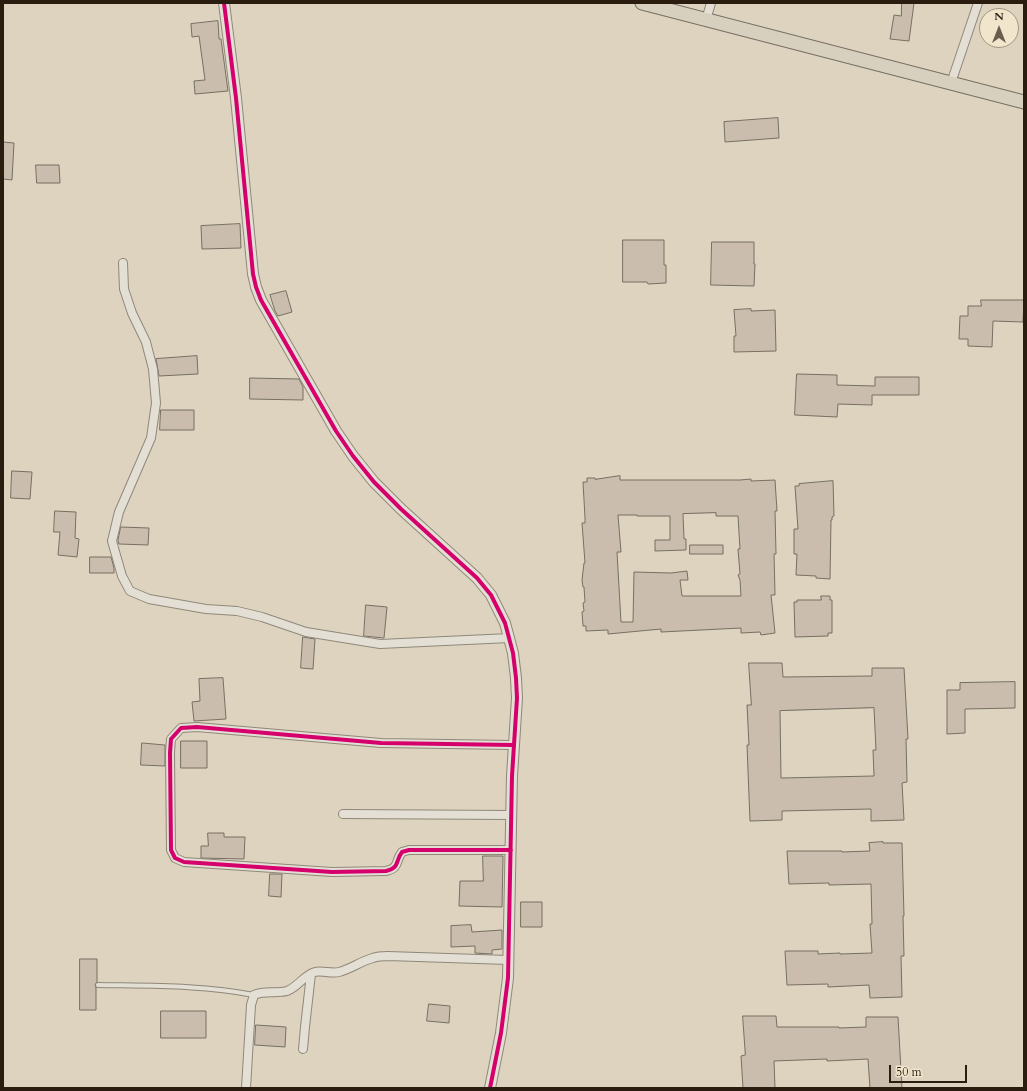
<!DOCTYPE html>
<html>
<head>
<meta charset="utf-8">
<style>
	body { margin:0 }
	#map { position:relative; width:1027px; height:1091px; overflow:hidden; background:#ddd3be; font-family:Cardo,serif }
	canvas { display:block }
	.frame { position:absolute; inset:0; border:4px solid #2a1d10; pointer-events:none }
	.north { position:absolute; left:979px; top:8px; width:40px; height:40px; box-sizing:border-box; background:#f1e5cc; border:1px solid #a19581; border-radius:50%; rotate:0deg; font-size:11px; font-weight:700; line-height:16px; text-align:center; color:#2a1d10 }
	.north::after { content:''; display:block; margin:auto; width:14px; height:18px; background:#695d4d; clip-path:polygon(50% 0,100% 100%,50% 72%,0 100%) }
	.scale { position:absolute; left:889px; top:1065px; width:78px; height:18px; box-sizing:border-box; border:2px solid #2a1d10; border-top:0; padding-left:5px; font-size:12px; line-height:14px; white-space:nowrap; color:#2a1d10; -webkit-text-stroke:3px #f1e5cc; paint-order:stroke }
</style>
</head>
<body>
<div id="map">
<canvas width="1027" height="1091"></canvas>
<div class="frame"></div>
<div class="north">N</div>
<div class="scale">50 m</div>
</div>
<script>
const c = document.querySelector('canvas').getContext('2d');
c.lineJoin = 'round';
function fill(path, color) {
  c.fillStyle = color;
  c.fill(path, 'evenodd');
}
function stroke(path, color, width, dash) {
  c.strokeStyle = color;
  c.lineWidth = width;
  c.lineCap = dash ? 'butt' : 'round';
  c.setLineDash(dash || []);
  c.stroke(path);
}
const building = new Path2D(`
	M902 3H914L909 41 890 39 894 15 901 16Z
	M218 21 219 39H221L228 91 195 94 194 81 205 80 199 36 192 37 191 24Z
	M778 118 779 138 725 142 724 122Z
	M3 142 14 143 12 180 3 179Z
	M36 165H59L60 183H37Z
	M240 224 241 248 202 249 201 226Z
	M623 240H664V265H666V283L648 284 647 282H623Z
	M712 242H754V264H755L754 286 711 285Z
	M286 291 292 312 278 316 275 311 270 295Z
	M981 300H1024L1023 322 993 321 992 347 968 346V339H959L960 316H968V306H981Z
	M751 309V311L775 310 776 351 734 352V336H736L734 310Z
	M197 356 198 374 159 376 156 359Z
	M797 374 837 375V385L875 386V377H919V395H872V405L838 404 837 417 795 415Z
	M250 378 299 379 303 387V400L250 399Z
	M161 410H194V430H160Z
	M12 471 32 472 30 499 11 498Z
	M620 476V480H740L751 479V481L775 480 777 511H775L776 554H774L775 595H771L775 633 761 635 760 632 741 633V628L661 632V629L608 634V630L586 631V626H583L582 612 584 611 583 603 585 602 584 587H583L582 580 584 563H585L582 523H585V518L583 482H587V478H595V479ZM716 513V516H738L740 549H738L740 574 738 575 740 580 741 596H682L680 580H688L687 571 671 573 634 572 633 622H621L617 552H621L618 515H637V516H670V540H655V551L686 550V539H684L683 514Z
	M833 481 834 516 832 517V520H831L830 579 816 578V576L796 575 797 554H794V529H798L795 486H799V484Z
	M55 511 76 512 75 538 79 539 77 557 58 555 60 532H54Z
	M121 527 149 528 148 545 119 544 118 541Z
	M690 545H723V554H690Z
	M90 557H111L114 568V573H90Z
	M821 596H830V600H832V633H828V636L795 637 794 602H797V600H821Z
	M366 605 387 607 384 638 364 636Z
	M303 637 315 639 313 669 301 668Z
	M749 663H782L783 677 872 676V668H904L908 739H906L907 782 902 783 904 820 871 821V809L782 811V820L750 821 747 745H749L747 705H751ZM874 708 876 750H873L874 776 781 778 780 711Z
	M223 678 226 719 194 721 192 702 200 701 199 679Z
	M1015 682V708L965 709V733L947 734V690H960V683Z
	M181 741H207V768H181Z
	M142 743 165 745V766L141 765Z
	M208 833H224V837H245L244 859 201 858V846H208Z
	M883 842V843H902L904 916H903L904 956H901L902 997 870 998 869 985 828 987V984L787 985 785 951H818V954L840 953V954L872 953 870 924H872L871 884 829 885V883L789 884 787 851H842V852L870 851 869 843Z
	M483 856H503L502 907 459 906 460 881H483Z
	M270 874H282L281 897 269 896Z
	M521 902H542V927H521Z
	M471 925 472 932 502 930V949L492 950V954L475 953V946L451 947V926Z
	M80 959H97V982L95 985 96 988V1010H80Z
	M429 1004 450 1006 449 1023 427 1021Z
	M161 1011H206V1038H161Z
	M743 1016H776L777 1027H839V1028L866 1027V1017H898L902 1088H870L868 1059 827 1061V1059L774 1061 775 1088H743L741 1056 745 1055Z
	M256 1025 286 1027 285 1047 255 1045Z`);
fill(building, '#cbbdad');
stroke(building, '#766f63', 1);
const service = new Path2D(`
	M98 985C150 986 203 985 254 995`);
const minor = new Path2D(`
	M706 20 711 3
	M951 83 978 3
	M123 263 124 289 132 313 146 342 153 369 156 403 151 438 119 512 112 541 122 576 130 591 149 599 206 609 237 611 262 617 306 632 380 644 510 638
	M343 814 512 815
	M511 850H409L402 852C395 861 400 868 386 871L332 872 184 862 175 858 171 850 170 753 171 739 181 728 197 727 381 743 513 745
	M303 1049 305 1027 311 974
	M246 1088 251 1005 254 995C265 990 276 994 287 991 298 987 304 975 315 972 322 970 331 974 339 972 351 969 361 961 373 958 378 956 383 956 388 956L508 960`);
const tertiary = new Path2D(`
	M224 3 236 98 253 274 256 287 261 300 336 431 353 456 374 482 401 509 477 578 491 595 505 623 513 653 516 678 517 698 512 776 508 978 501 1033 490 1088`);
const primary = new Path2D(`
	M642 3 1024 102`);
stroke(service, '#8f887a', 6);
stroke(minor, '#8f887a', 10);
stroke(tertiary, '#8f887a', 12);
stroke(primary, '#766f63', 15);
stroke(service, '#e4dfd4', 4);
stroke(minor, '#e4dfd4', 8);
stroke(tertiary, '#e4dfd4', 10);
stroke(primary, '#d8d0bf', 13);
stroke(new Path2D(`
	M224 3 236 98 253 274 256 287 261 300 336 431 353 456 374 482 401 509 477 578 491 595 505 623 513 653 516 678 517 698 512 776 508 978 501 1033 490 1088
	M511 850H409L402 852C395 861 400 868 386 871L332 872 184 862 175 858 171 850 170 753 171 739 181 728 197 727 381 743 513 745`), '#d6006c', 4);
</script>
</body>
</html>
